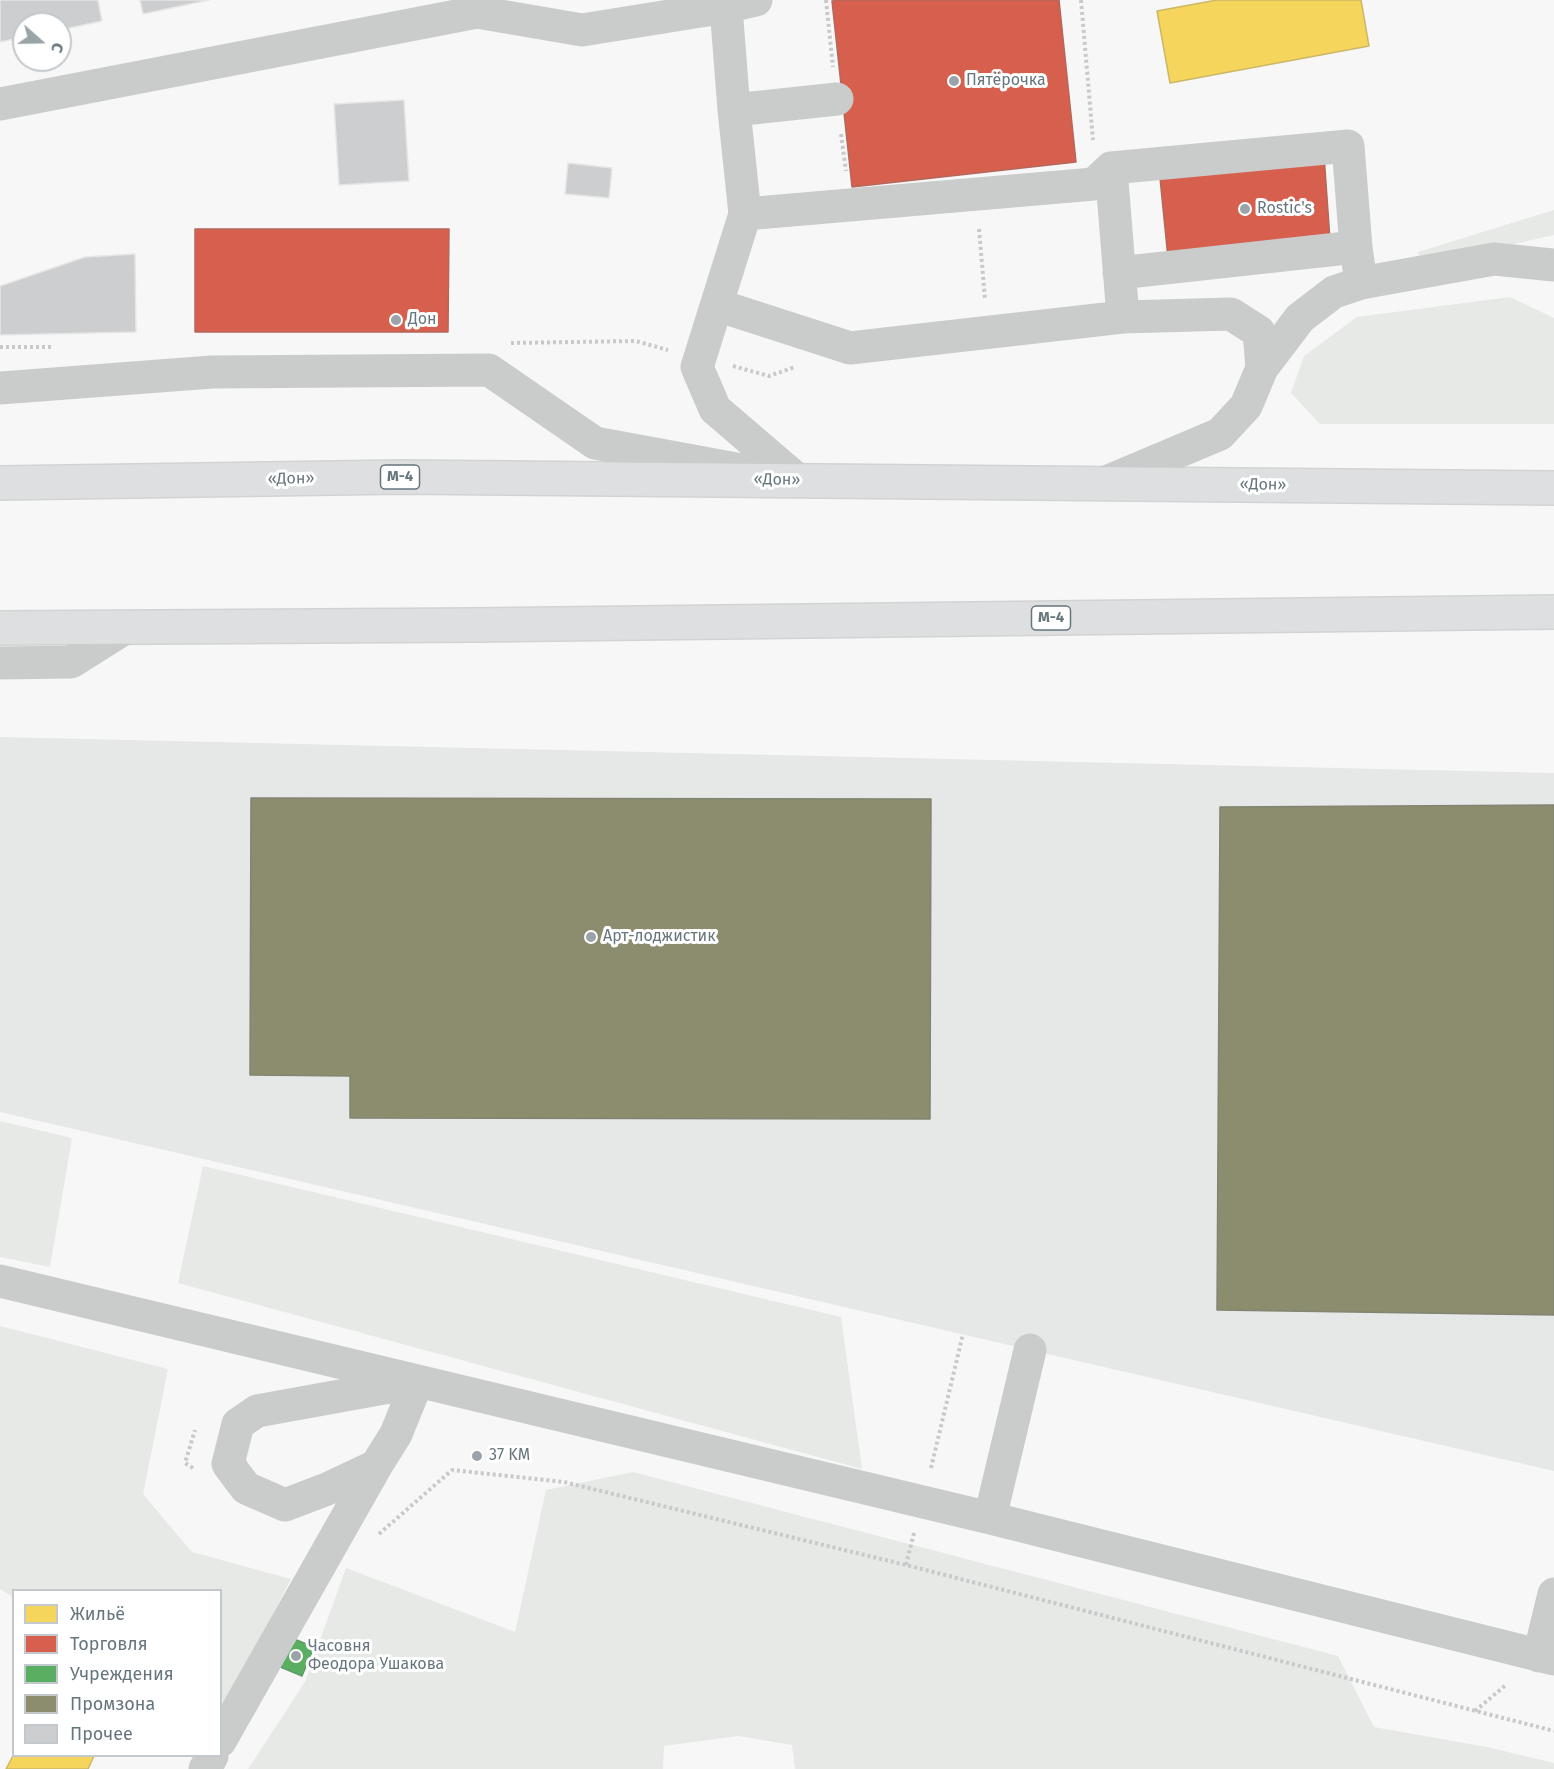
<!DOCTYPE html>
<html>
<head>
<meta charset="utf-8">
<style>
	body { margin:0 }
	#map { position:relative; width:1554px; height:1769px; overflow:hidden; background:#f7f7f7; font-family:"Fira Sans",sans-serif }
	canvas { display:block }
	.legend { position:absolute; left:12px; top:1589px; width:210px; height:168px; box-sizing:border-box; background:#fff; border:2px solid #c2c8cb; margin:0; padding:8px 10px; list-style:none; font-size:18px; color:#66767d }
	.legend li { display:flex; align-items:center; gap:12px; height:30px }
	.legend b { width:30px; border:2px solid #c2c8cb }
	.north { position:absolute; left:12px; top:12px; width:60px; height:60px; box-sizing:border-box; background:#fff; border:2px solid #c2c8cb; border-radius:50%; rotate:110deg; font-size:16px; font-weight:700; line-height:24px; text-align:center; color:#66767d }
	.north::after { content:''; display:block; margin:auto; width:21px; height:27px; background:#99a3a8; clip-path:polygon(50% 0,100% 100%,50% 72%,0 100%) }
</style>
</head>
<body>
<div id="map">
<canvas width="1554" height="1769"></canvas>
<ul class="legend">
<li><b style="height:16px;background:#f6d55c"></b>Жильё</li>
<li><b style="height:16px;background:#d6604d"></b>Торговля</li>
<li><b style="height:16px;background:#5aae61"></b>Учреждения</li>
<li><b style="height:16px;background:#8c8c6e"></b>Промзона</li>
<li><b style="height:16px;background:#cdcecf"></b>Прочее</li>
</ul>
<div class="north">С</div>
</div>
<script>
const c = document.querySelector('canvas').getContext('2d');
c.lineJoin = 'round';
function fill(path, color) {
  c.fillStyle = color;
  c.fill(path, 'evenodd');
}
function stroke(path, color, width, dash) {
  c.strokeStyle = color;
  c.lineWidth = width;
  c.lineCap = dash ? 'butt' : 'round';
  c.setLineDash(dash || []);
  c.stroke(path);
}
function drawText(font, color, halo, rows, align = 'center') {
  c.font = font + ' "Fira Sans",sans-serif';
  c.lineWidth = 6;
  c.setLineDash([]);
  c.textBaseline = 'middle';
  c.strokeStyle = halo;
  c.fillStyle = color;
  for (const [text, x, y, turn = 0] of rows) {
    c.save();
    c.translate(x, y);
    c.rotate((+turn || 0) * Math.PI / 180);
    c.textAlign = isNaN(turn) ? turn : align;
    if (halo) c.strokeText(text, 0, 0);
    c.fillText(text, 0, 0);
    c.restore();
  }
}
fill(new Path2D(`
	M0 737 1554 773V1471L0 1112Z`), '#e6e8e7');
fill(new Path2D(`
	M1554 210V235L1422 265 1418 252Z
	M1510 297 1554 318V424H1320L1291 393 1304 356 1357 317Z
	M0 1121 72 1138 50 1267 0 1257Z
	M203 1166 841 1317 862 1469 178 1283Z
	M0 1326 168 1369 143 1494 192 1552 291 1579 227 1704 221 1701 220 1590H98L94 1589 92 1590H14L13 1597 0 1589Z
	M633 1472 1338 1656 1374 1727 1487 1747 1554 1763V1769H795L792 1745 738 1736 664 1746 663 1769H248L305 1682 346 1568 515 1632 546 1490Z`), '#e6e9e5');
const homes = new Path2D(`
	M1217 0H1361L1369 46 1170 83 1157 11Z
	M14 1754V1756H94L88 1769H6Z`);
fill(homes, '#f6d55c');
stroke(homes, '#cbb866', 1.5);
const shops = new Path2D(`
	M840 0H1059L1076 162 852 187 832 1Z
	M1324 155 1330 240 1168 258 1160 178Z
	M195 229H449L448 332H195Z`);
fill(shops, '#d6604d');
stroke(shops, '#b4675b', 1.5);
const public = new Path2D(`
	M289 1637 314 1647 302 1676 278 1666Z`);
fill(public, '#5aae61');
stroke(public, '#5e9d69', 1.5);
const industry = new Path2D(`
	M251 798 931 799 930 1119 350 1118V1076L250 1075Z
	M1554 805V1315L1217 1310 1220 807Z`);
fill(industry, '#8c8c6e');
stroke(industry, '#818572', 1.5);
const building = new Path2D(`
	M0 0H98L102 21 60 30V24H24V37L0 42Z
	M140 0H209L143 14Z
	M404 100 409 181 339 185 334 104Z
	M568 163 612 168 609 198 565 194Z
	M135 254 136 332 0 335V286L85 257Z`);
fill(building, '#cdcecf');
stroke(building, '#e6e6e6', 1.5);
const highway = new Path2D(`
	M0 483 402 477 1554 488
	M0 628 474 625 1554 612`);
stroke(highway, '#d2d3d3', 36);
stroke(new Path2D(`
	M826 0 833 67
	M1081 0 1093 140
	M841 134 846 171
	M979 229 985 299
	M511 343 636 341 668 350
	M0 347H54
	M733 366 769 376 795 367
	M193 1468 185 1463 195 1430
	M931 1468 963 1334
	M379 1534 452 1470 564 1482 906 1565 1554 1731
	M906 1565 914 1533
	M1475 1711 1507 1684`), '#c8c9ca', 4, [3, 3]);
stroke(new Path2D(`
	M726 7 756 0
	M0 104 477 12 582 30 726 7 734 110 745 214 697 367 715 409 799 481
	M734 110 837 99
	M1111 168 1123 317 1231 314 1259 332 1262 368
	M745 214 1094 184 1111 168 1348 146 1356 247 1361 283
	M1119 273 1356 247
	M717 305 850 348 1123 317
	M0 388 212 372 489 370 595 443 747 471
	M1104 483 1220 434 1246 406 1262 368 1300 318 1334 292 1361 283 1494 259 1554 265
	M0 663 71 662 125 628
	M0 1281 990 1518 1554 1659
	M376 1466 327 1489 285 1505 246 1488 228 1464 238 1424 257 1411 406 1384
	M990 1518 1030 1350
	M1539 1656 1554 1594
	M220 1741 376 1466 396 1434 417 1382
	M205 1769 212 1756`), '#cacccc', 33);
stroke(highway, '#dedfe0', 33);
for (const [x, y, r, color] of [
	[954,81,6,"#99a3a8"],
	[1245,209,6,"#99a3a8"],
	[396,320,6,"#99a3a8"],
	[591,937,6,"#99a3a8"],
	[477,1456,6,"#99a3a8"],
	[296,1656,6,"#99a3a8"]
]) {
  const dot = new Path2D();
  dot.arc(x, y, r, 0, 2 * Math.PI);
  c.fillStyle = color;
  c.fill(dot);
  stroke(dot, '#fff', 2);
}
for (const [x, y, w] of [
	[400,477,39],
	[1051,618,39]
]) {
  const box = new Path2D();
  box.roundRect(x - w / 2, y - 12, w, 24, 4.5);
  c.fillStyle = '#fff';
  c.fill(box);
  stroke(box, '#66767d', 1.5);
}
drawText('bold 15px', '#66767d', null, [
	["М-4",400,477],
	["М-4",1051,618]
]);
drawText('16px', '#66767d', '#fff', [
	["Пятёрочка",966,81],
	["Rostic's",1257,209],
	["Дон",408,320],
	["Арт-лоджистик",603,937],
	["37 KM",489,1456],
	["Часовня",308,1647],
	["Феодора Ушакова",308,1665]
], 'left');
drawText('16px', '#66767d', '#fff', [
	["«Дон»",291,479,-1],
	["«Дон»",777,480,1],
	["«Дон»",1263,485,1]
]);
</script>
</body>
</html>
